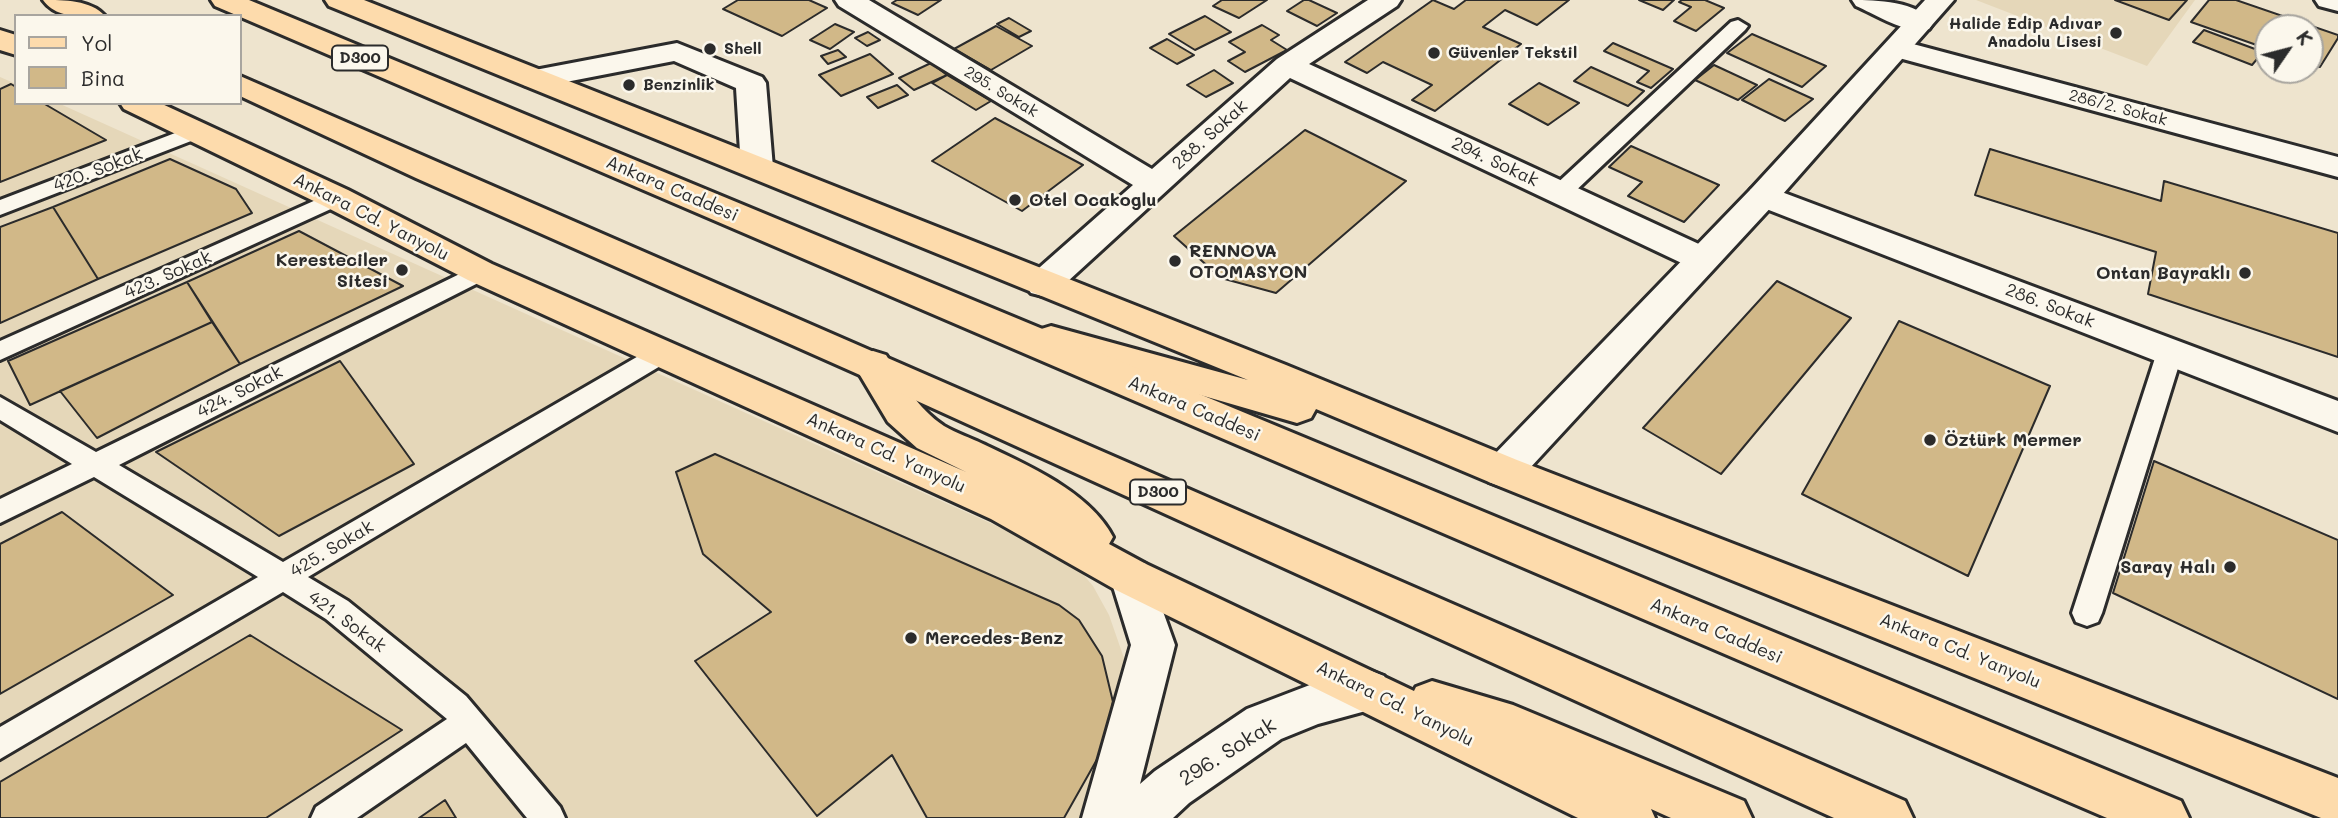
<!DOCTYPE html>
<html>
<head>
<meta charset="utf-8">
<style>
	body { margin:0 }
	#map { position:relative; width:2338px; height:818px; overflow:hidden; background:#eee4ce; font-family:Mali,sans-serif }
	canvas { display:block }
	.legend { position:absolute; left:14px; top:14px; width:228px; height:91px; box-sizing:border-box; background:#fbf7ec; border:2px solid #a8a59f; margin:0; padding:9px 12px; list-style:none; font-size:21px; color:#2b2b2b }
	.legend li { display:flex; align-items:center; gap:14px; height:35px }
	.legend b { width:35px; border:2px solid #a8a59f }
	.north { position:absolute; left:2254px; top:14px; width:70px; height:70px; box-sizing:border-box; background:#fbf7ec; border:2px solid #a8a59f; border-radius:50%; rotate:55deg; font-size:19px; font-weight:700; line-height:28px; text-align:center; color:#2b2b2b }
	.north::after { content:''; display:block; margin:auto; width:24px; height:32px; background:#2b2b2b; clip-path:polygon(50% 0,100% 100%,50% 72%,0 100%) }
</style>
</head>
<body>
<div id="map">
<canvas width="2338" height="818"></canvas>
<ul class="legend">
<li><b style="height:9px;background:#fddbac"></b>Yol</li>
<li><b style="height:19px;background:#d1b888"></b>Bina</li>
</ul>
<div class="north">K</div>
</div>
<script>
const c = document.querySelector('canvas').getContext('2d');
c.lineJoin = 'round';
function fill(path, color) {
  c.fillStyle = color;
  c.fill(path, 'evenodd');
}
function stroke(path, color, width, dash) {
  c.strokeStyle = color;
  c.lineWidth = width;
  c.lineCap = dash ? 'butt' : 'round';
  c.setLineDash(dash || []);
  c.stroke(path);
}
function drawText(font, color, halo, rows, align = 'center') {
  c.font = font + ' Mali,sans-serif';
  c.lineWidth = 5;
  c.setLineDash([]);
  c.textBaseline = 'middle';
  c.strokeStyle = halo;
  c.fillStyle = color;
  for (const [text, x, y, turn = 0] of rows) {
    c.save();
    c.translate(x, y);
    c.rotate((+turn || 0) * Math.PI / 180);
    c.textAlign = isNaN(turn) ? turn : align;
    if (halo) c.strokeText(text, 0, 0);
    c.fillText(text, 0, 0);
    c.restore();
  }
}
fill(new Path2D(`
	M1976 0H2195L2147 66Z
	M0 77 16 84V103H58L1070 559 1093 586 1109 615 1126 664 1105 769 1079 818H0Z`), '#e5d7b9');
const building = new Path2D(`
	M738 0H809L827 8 782 36 723 9Z
	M897 0H941L918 15 892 3Z
	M1222 0H1267L1239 18 1213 6Z
	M1304 0H1309L1337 13 1317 26 1287 11Z
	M1433 0 1454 9 1466 0H1569L1537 25 1505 10 1483 27 1521 44 1435 111 1412 100 1432 85 1383 62 1367 73 1345 62Z
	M1639 0H1674L1663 10Z
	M1682 0H1705L1724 8 1696 31 1674 21 1691 7 1679 2Z
	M2115 0H2187L2169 20Z
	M2209 0H2236L2338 35V38L2320 67 2310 64V28H2268V49L2191 22Z
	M1205 16 1231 32 1195 50 1169 34Z
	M1009 18 1031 31 1019 37 997 24Z
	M835 24 854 32 830 49 810 40Z
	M1262 25 1279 35 1271 40 1287 50 1245 72 1228 61 1245 52 1229 42Z
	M996 26 1032 46 991 70 954 49Z
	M2204 30 2263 52 2252 65 2193 42Z
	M868 32 880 40 867 46 855 38Z
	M1752 34 1826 66 1802 87 1727 53Z
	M1167 39 1194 55 1177 64 1150 48Z
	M1613 43 1673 69 1651 88 1637 82 1649 71 1604 51Z
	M838 50 846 57 828 64 821 56Z
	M870 54 893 74 841 96 819 75Z
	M931 63 947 75 914 90 899 78Z
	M1714 65 1757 85 1738 100 1695 80Z
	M1591 67 1644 91 1628 106 1574 81Z
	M1214 70 1233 83 1206 97 1187 85Z
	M947 75 991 101 976 110 932 83Z
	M1769 79 1813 99 1785 121 1742 100Z
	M1539 83 1579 103 1548 125 1509 104Z
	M11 84 16 87V103H43L106 140 0 182V89Z
	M897 85 908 95 878 108 867 97Z
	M995 118 1083 165 1022 211 932 161Z
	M1305 130 1406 181 1276 293 1221 278 1174 236Z
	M1631 146 1719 185 1684 222 1628 196 1642 182 1609 167Z
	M1990 149 2161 201 2164 181 2338 233V357L2148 294 2156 252 1975 195Z
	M170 159 236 189 252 213 98 279 53 207Z
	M53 207 98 279 0 323V227Z
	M299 231 403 286 240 364 187 282Z
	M1777 281 1851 318 1721 474 1643 428Z
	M187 282 212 322 30 405 8 361Z
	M1899 321 2050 386 1968 576 1802 494Z
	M212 322 240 364 97 438 60 391Z
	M340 361 414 464 279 536 156 452Z
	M715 454 1059 605 1079 620 1102 656 1113 702 1104 747 1064 818H927L892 755 817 816 695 661 771 612 703 554 676 472Z
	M2154 461 2338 540V699L2113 593Z
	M62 512 173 595 0 694V544Z
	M250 635 402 730 266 818H0V782Z
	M445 800 456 818H419Z`);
fill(building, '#d1b888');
stroke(building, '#2b2b2b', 2);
const lane = new Path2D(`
	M1738 20 1748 26 1745 30 1568 198 1560 200 1552 198 1549 193 1552 188 1731 22Z
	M196 125 204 126 207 131 204 136 0 215V200Z
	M336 191 344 193 347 198 344 203 0 360V341Z
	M480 264 488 266 492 272 488 278 119 465 283 562 654 347 663 344 672 347 676 353 672 359 308 577 348 601 466 696 560 807 565 818H527L466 743 357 818H311L316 807 447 719 326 619 283 592 0 759V727L258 577 94 477 0 523V499L72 464 0 420V397L96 452Z
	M2170 343 2179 346 2183 352 2102 613 2098 622 2087 626 2076 622 2072 613 2157 352 2161 346Z`);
const street = new Path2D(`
	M835 0H869L1152 169 1277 59 1368 0H1401L1397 6 1309 64 1714 251 1719 259 1714 267 1702 271 1690 267 1290 78 1055 293 1043 296 1031 293 1025 284 1031 275 1133 185 839 6Z
	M1852 0C1876 0 1918 1 1933 23L1929 29C1906 35 1877 15 1856 6Z
	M2315 0H2338V11L2319 6Z
	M1898 40 2338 157V177L1888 55 1883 49 1888 43Z
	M677 43 762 77 766 83 773 168 768 175 757 178 746 175 741 168 736 88 674 61 535 88 524 85 520 79 524 73 535 70Z
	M1763 185 2338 401V432L1751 203 1747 196 1751 189Z`);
const secondary = new Path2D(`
	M1925 0H1954L1775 203 1517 482 1503 487 1489 482 1483 471 1489 460 1751 189Z
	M1131 559 1146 564 1175 645 1140 784 1155 771 1247 709 1315 683 1368 670 1384 676 1391 691 1384 706 1318 724 1281 739 1189 803 1173 818H1082L1131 645 1110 577 1116 564Z`);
const primary = new Path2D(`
	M325 0H364L1286 365 1517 460 2338 778V818H2321L1489 482 1316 409 1311 418 1297 423 1038 348 1033 339 1038 330 1051 326 1248 380 329 6Z
	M0 30 16 35V55L0 50Z
	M120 103H160L348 190 492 264 966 472 917 448 888 422 854 365 860 355 873 351 886 355C903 382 917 408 944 426 956 433 971 438 983 444 1027 465 1090 492 1113 537L1109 544 1146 564 1414 691 1416 687 1432 681 1513 705 1744 801 1752 818H1671L1651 809 1655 818H1578L1116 590 991 519 468 280 324 206 124 109Z`);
const highway = new Path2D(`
	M43 0C64 0 91 0 105 16 84 16 57 20 43 0Z
	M211 0H249L2181 801 2189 818H2107L215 6Z
	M240 76 1905 801 1913 818H1834L860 375 416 178 240 96Z`);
stroke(lane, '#2b2b2b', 6);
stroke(street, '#2b2b2b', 6);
stroke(secondary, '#2b2b2b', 6);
stroke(primary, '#2b2b2b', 6);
stroke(highway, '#2b2b2b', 6);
fill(lane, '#fbf7ec');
fill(street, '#fbf7ec');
fill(secondary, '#fbf7ec');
fill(primary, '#fddbac');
fill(highway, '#fddbac');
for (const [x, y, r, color] of [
	[2116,33,7,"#2b2b2b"],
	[710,49,7,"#2b2b2b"],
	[1434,53,7,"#2b2b2b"],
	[629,85,7,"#2b2b2b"],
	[1015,200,7,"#2b2b2b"],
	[1175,261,7,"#2b2b2b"],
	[402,270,7,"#2b2b2b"],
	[2245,273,7,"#2b2b2b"],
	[1930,440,7,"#2b2b2b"],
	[2230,567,7,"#2b2b2b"],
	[911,638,7,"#2b2b2b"]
]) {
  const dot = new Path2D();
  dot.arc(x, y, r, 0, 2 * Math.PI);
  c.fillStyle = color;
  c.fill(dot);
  stroke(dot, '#fbf7ec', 2.5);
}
drawText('bold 16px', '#2b2b2b', '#fbf7ec', [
	["Halide Edip Adıvar",2102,24,"right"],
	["Anadolu Lisesi",2102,42,"right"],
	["Shell",724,49],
	["Güvenler Tekstil",1448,53],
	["Benzinlik",643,85]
], 'left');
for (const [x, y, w] of [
	[360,58,56],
	[1158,492,56]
]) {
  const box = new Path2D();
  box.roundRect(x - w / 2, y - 12.5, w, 25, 5);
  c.fillStyle = '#fbf7ec';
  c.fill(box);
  stroke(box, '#2b2b2b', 2);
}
drawText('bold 16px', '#2b2b2b', null, [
	["D300",360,58],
	["D300",1158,492]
]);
drawText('16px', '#2b2b2b', '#fbf7ec', [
	["295. Sokak",1001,92,31],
	["286/2. Sokak",2118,108,15]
]);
drawText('18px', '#2b2b2b', '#fbf7ec', [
	["288. Sokak",1210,135,-42],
	["294. Sokak",1495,162,25],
	["420. Sokak",98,170,-21],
	["Ankara Caddesi",672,189,23],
	["Ankara Cd. Yanyolu",371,217,27],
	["423. Sokak",168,275,-24],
	["286. Sokak",2050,306,21],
	["424. Sokak",240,392,-27],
	["Ankara Caddesi",1194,409,23],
	["Ankara Cd. Yanyolu",886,453,24],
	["425. Sokak",332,549,-31],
	["421. Sokak",347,622,36],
	["Ankara Caddesi",1716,631,23],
	["Ankara Cd. Yanyolu",1960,651,22],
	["Ankara Cd. Yanyolu",1395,704,26]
]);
drawText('bold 18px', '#2b2b2b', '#fbf7ec', [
	["Otel Ocakoglu",1029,200],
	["RENNOVA",1189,251],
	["OTOMASYON",1189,272],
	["Keresteciler",388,260,"right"],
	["Sitesi",388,281,"right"],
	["Ontan Bayraklı",2231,273,"right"],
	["Öztürk Mermer",1944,440],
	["Saray Halı",2216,567,"right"],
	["Mercedes-Benz",925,638]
], 'left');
drawText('21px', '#2b2b2b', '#fbf7ec', [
	["296. Sokak",1228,752,-32]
]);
</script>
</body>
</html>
